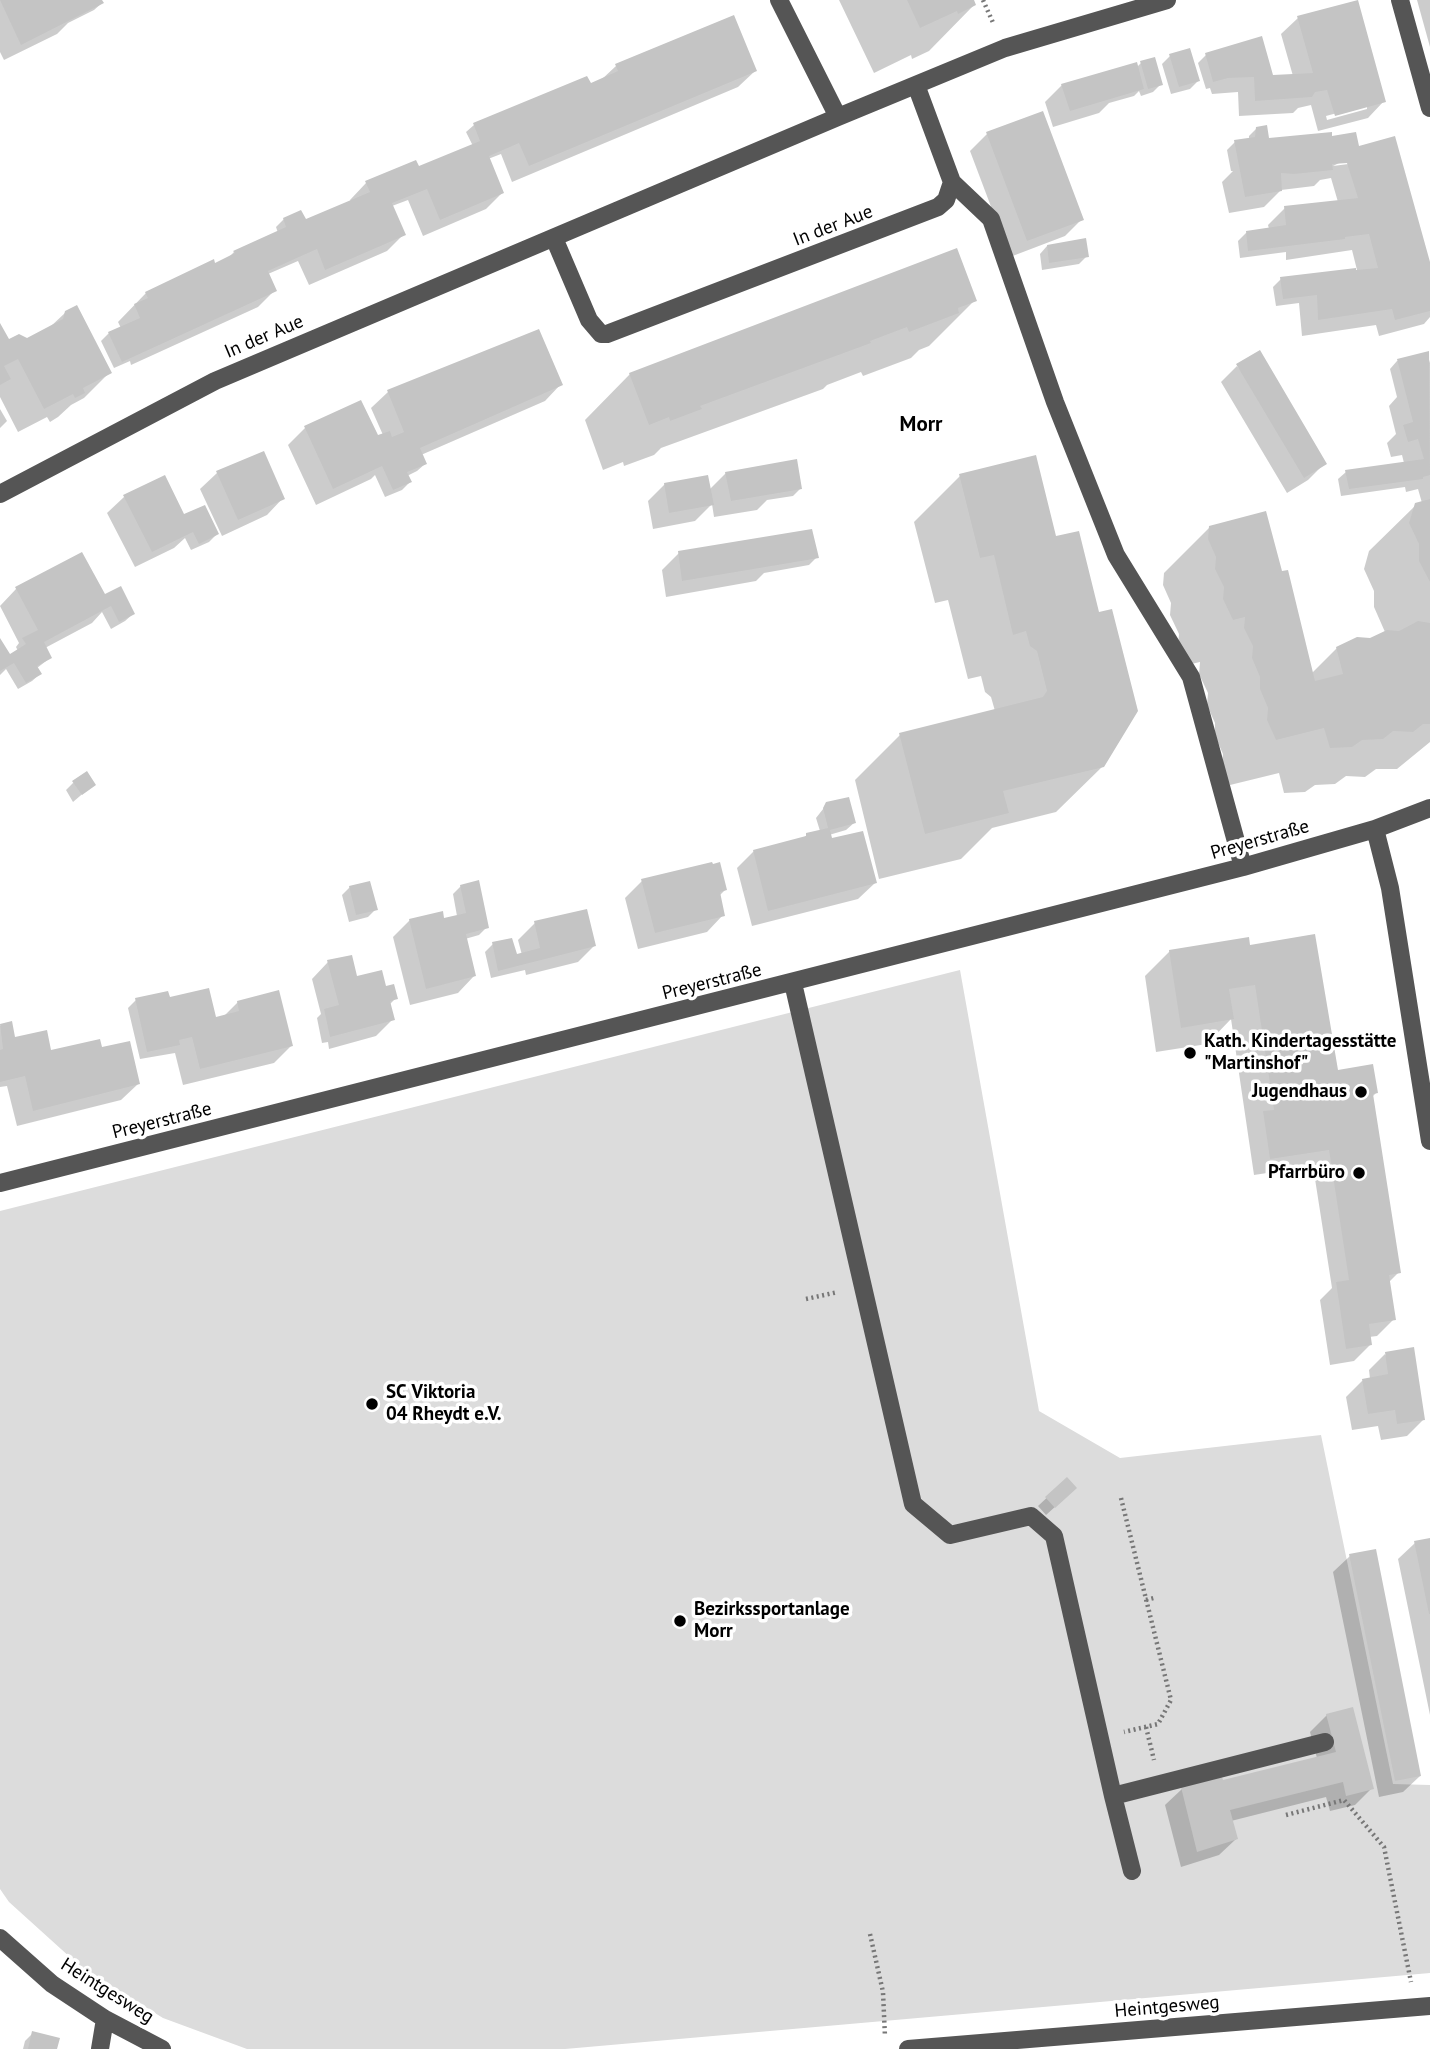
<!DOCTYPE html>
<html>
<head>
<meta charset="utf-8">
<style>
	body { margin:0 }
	canvas { display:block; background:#fff }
</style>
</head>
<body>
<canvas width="1430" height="2049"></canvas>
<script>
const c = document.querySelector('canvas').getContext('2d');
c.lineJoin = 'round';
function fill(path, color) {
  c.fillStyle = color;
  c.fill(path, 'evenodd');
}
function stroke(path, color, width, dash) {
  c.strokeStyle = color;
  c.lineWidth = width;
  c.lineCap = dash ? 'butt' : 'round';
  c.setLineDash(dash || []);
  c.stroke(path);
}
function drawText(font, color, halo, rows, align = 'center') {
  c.font = font + ' "PT Sans",sans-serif';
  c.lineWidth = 7;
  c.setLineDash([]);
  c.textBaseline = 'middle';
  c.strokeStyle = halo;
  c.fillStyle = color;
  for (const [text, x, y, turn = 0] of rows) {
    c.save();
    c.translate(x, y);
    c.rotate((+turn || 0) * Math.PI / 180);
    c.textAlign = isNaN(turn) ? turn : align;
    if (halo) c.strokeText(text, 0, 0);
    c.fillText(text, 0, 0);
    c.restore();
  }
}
fill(new Path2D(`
	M960 970 1039 1411 1120 1458 1321 1435 1393 1784 1430 1785V1973L565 2049H247L163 2018 82 1968 9 1902 0 1889V1211Z`), '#dcdcdc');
fill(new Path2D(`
	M0 0H100L102 3 94 10 68 23 57 34 4 60 0 52Z
	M839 0H972L974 5 929 51 912 59 911 55 874 73Z
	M1417 0H1430V47Z
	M1298 18 1384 101 1368 118 1318 131 1311 105 1298 108 1293 113 1239 116 1238 92 1212 94 1210 88 1206 89 1198 63 1206 55 1272 77 1293 76 1281 34ZM1367 105V109L1327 120 1326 116Z
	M1170 56 1198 81 1190 89 1171 94 1162 64Z
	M1141 63 1161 84 1153 92 1141 96 1139 91 1134 96 1109 103 1099 113 1053 127 1045 102 1062 85 1137 67Z
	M616 66 755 71 738 87 512 182 501 154 488 159 502 193 486 209 423 236 408 200 392 206 404 234 387 251 309 285 298 261 268 274 275 290 258 307 131 365 130 361 114 368 101 341 109 333 121 328 118 322 146 293 214 265 228 258 234 252 278 233 276 227 284 219 304 222 351 202 350 200 366 183 418 169 473 146 466 132 474 125 590 85 601 80Z
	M1257 128 1267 140 1331 138 1357 148 1430 269V317L1424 324 1379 336 1376 325 1302 336 1299 303 1276 306 1273 287 1281 279 1357 270 1352 250 1286 260V252L1240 258 1238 241 1246 233 1269 229 1268 225 1285 208 1338 202 1331 178 1320 180 1314 186 1281 190 1264 207 1229 213 1222 182 1233 171H1231L1227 150 1235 142 1249 140V136ZM1341 162 1356 163 1333 166Z
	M987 134 1082 219 1065 236 1010 257 970 151Z
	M1047 246 1087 256 1079 264 1042 270 1040 254Z
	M975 300 929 346 919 350 911 358 863 376 861 372 827 385 823 389 661 448 654 455 624 466 623 462 603 470 585 420 630 374Z
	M66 312 109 373 84 398 71 405 58 417 50 422 47 417 18 432 0 397V328L7 342 27 340 49 328Z
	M1427 353 1430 363V742L1397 769H1376L1365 777 1346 776 1335 784 1315 785 1305 792 1284 793 1279 773 1230 785 1222 767 1223 754 1215 736V723L1207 705 1208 693 1199 674 1200 662 1187 665 1178 645 1179 634 1170 615 1171 603 1163 585 1164 573 1210 527 1312 673 1337 648 1370 640 1385 632 1374 607V591L1364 569 1369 551 1416 505 1422 503 1418 489 1406 492 1405 487 1341 496 1338 479 1346 472 1404 463 1402 455 1391 457 1387 443 1396 434 1389 406 1397 397 1390 369 1397 361Z
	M1237 366 1324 464 1308 480 1287 493 1221 382Z
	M561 384 545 401 421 455 425 464 417 471 407 476 410 482 402 490 385 497 375 475 371 479 316 505 288 445 305 428 360 402 377 439 383 435 371 408 388 392Z
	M0 409 7 421 0 428Z
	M263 453 283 498 267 515 222 536 200 489 217 473Z
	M726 473 801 488 793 496 767 500 757 510 714 517 712 504 695 521 653 529 648 501 665 484 709 490Z
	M960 476 1103 766 1056 812 992 828 961 859 879 879 855 780 900 735 995 711 991 697 985 692 981 676 968 679 948 600 935 603 914 522Z
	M124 497 184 517 217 534 209 542 191 550 185 538 174 548 135 567 107 513Z
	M679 553 817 557 809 565 764 573 756 581 666 597 662 570Z
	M16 589 104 598 133 614 125 621 111 629 102 612 92 623 45 648 50 658 37 668 40 674 32 681 18 689 6 669 0 675V641L10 657 18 651 16 647 19 643 0 606Z
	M73 783 94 784 73 802 66 790Z
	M827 804 854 823 846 830 829 835 831 841 875 883 858 899 752 926 737 868 754 851 802 839 807 835 820 831 816 818Z
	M642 881 725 890 719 896 723 915 707 932 638 949 625 898Z
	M461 886 487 927 479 935 465 939 474 976 458 993 410 1005 393 937 410 920H443L457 916 453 894Z
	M350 887 376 909 368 917 349 922 342 895Z
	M535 923 594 946 578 962 526 975 525 970 491 978 485 952 493 944 516 956 522 955 518 940Z
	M1249 947 1337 1072 1376 1093 1372 1097 1399 1272 1388 1283 1394 1319 1377 1336 1369 1337 1370 1345 1354 1361 1330 1365 1320 1300 1332 1288 1313 1166 1254 1175 1231 1019 1207 1044 1156 1052 1145 976 1170 951Z
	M328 962 356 978 385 988 396 998 389 1005 393 1019 376 1036 329 1049 328 1042 322 1043 317 1018 321 1014 312 979Z
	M168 999 215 1019 224 1016 238 1002 291 1046 274 1063 183 1085 175 1053 140 1059 128 1008 136 1000Z
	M10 1023 14 1039 50 1052 101 1049 138 1084 121 1100 17 1126 7 1086 0 1087V1026Z
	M1385 1354 1424 1419 1407 1436 1381 1440 1378 1426 1352 1430 1346 1397 1362 1381 1370 1379 1369 1370Z
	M1067 1479V1496L1046 1515 1038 1506Z
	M1430 1539V1715L1398 1559 1415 1543Z
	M1350 1556 1420 1776 1403 1792 1379 1797 1333 1572Z
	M1327 1715 1372 1788 1355 1805 1330 1811 1326 1797 1231 1821 1236 1839 1219 1855 1181 1867 1165 1805 1182 1789 1222 1783 1317 1758 1310 1732Z
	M33 2033 56 2049H23L25 2041Z`), '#0003');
fill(new Path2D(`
	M0 0H102L104 3 21 45Z
	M907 0H974L976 5 958 14 957 11 920 28Z
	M1358 0 1386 102 1335 116 1327 90 1315 92 1312 97 1255 101 1254 77 1228 78 1213 82 1205 53 1262 36 1273 75 1313 73 1297 16Z
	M734 15 757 71 529 166 519 143 489 156 504 193 440 220 427 189 392 203 406 235 325 270 317 249 299 257 268 271 277 291 122 362 108 332 140 318 134 304 148 298 145 292 214 259 215 263 235 253 233 251 286 227 283 218 301 210 306 219 370 192 365 181 416 160 419 166 480 141 473 123 587 76 591 83 618 71 615 64Z
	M1190 48 1200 81 1179 87 1169 54Z
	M1155 57 1163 85 1148 89 1140 61Z
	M1137 62 1144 89 1070 111 1061 84Z
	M1043 111 1084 220 1027 241 986 132Z
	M1267 125 1269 138 1332 132V136L1356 132 1359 146 1395 136 1430 262V311L1395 320 1392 309 1318 320 1317 295 1283 299 1280 277 1356 268V270L1378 268 1369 234 1345 237V239L1248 251 1246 231 1286 225 1284 206 1358 198 1347 163 1332 164 1333 170 1294 174 1281 173 1282 191 1245 197 1234 140 1255 137 1256 127Z
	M1086 238 1089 257 1049 263 1047 245Z
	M957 248 977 301 958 308 959 313 909 332 907 327 870 341 871 343 700 406 702 409 670 421 669 417 649 425 629 373Z
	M77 305 112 373 83 388 85 393 75 398 73 394 44 409 18 359 4 366 11 379 0 385V323L9 339 19 334 27 338 63 319 65 311Z
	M539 329 563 385 420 448 427 464 407 472 412 482 393 490 382 466 333 489 304 426 361 400 378 435 390 431 392 437 404 432 387 390Z
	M1260 350 1327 464 1304 478 1236 364Z
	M1429 351 1430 475 1423 477V479L1349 489 1345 470 1424 459 1418 439 1408 442 1403 425 1413 422 1397 359Z
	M264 451 285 499 238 520 216 471Z
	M1036 455 1056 536 1079 531 1099 612 1112 609 1138 711 1104 767 1003 791 1009 813 925 834 899 733 1043 697 1047 691 1037 651 1030 646 1026 631 1013 635 994 555 980 558 959 474Z
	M797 459 802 489 731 501 725 472Z
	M165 475 184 514 205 505 219 534 199 544 193 532 152 552 123 495Z
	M708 475 714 505 669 513 664 483Z
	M1430 499V582L1419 561V544L1409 523 1415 503Z
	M1266 511 1282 571 1288 570 1315 681 1343 674 1336 647 1357 637 1370 638 1387 630 1399 631 1418 621 1430 623V724H1423L1413 732 1393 731 1383 739 1362 740 1352 747 1330 748 1324 728 1276 740 1267 720 1268 708 1260 689V677L1252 658 1253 646 1244 628 1245 617 1233 620 1223 599 1224 587 1215 569 1216 557 1208 539 1209 526Z
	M812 529 819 558 682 581 678 551Z
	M82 552 105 594 121 586 135 614 119 622 111 606 44 642 52 658 37 666 42 674 26 683 14 663 0 671V638L10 654 26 644 22 638 38 630 15 587Z
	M87 771 96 785 82 795 72 781Z
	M849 797 856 823 830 830 832 838 863 831 877 883 768 911 753 850 806 836V833L828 828 823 808 826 802Z
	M712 862 713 864 720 862 727 890 720 892 725 916 655 933 641 879Z
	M479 880 489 928 466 934 476 976 426 989 409 919 443 911 444 918 466 913 460 885Z
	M370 881 378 910 356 915 349 886Z
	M587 909 596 946 498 971 492 942 512 938 517 954 540 948 534 921Z
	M1315 934 1338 1070 1373 1064 1378 1093 1373 1094 1401 1273 1389 1275 1396 1320 1369 1324 1372 1345 1346 1349 1336 1282 1349 1280 1329 1150 1270 1159 1263 1111 1274 1110 1255 985 1229 989 1234 1019 1181 1028 1169 950 1249 937 1250 945Z
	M352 955 357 976 382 970 386 986 394 984 398 999 390 1001 395 1020 330 1037 324 1009 339 1005 327 960Z
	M209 988 216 1017 239 1011 237 1001 279 990 293 1046 200 1069 192 1037 179 1040 180 1045 147 1052 135 998 168 991 170 997Z
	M12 1021 15 1037 47 1030 51 1050 100 1039 102 1047 130 1041 140 1084 33 1111 25 1076 0 1082V1050L3 1049 0 1024Z
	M1414 1347 1425 1420 1397 1424 1395 1410 1368 1414 1362 1379 1388 1374 1385 1352Z
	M1067 1477 1077 1488 1055 1508 1045 1497Z
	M1430 1538V1614H1429L1414 1541Z
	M1376 1549 1421 1776 1395 1781 1349 1554Z
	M1353 1707 1374 1789 1346 1796 1343 1782 1230 1810 1238 1839 1197 1852 1181 1787 1222 1777 1223 1780 1336 1752 1326 1714Z
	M32 2031 60 2038 57 2049H28Z`), '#c4c4c4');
stroke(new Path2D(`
	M983 0 994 25
	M806 1299 838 1292
	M1121 1498 1171 1700 1158 1724 1124 1732
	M1146 1600 1154 1598
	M1146 1727 1154 1760
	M1286 1815 1344 1800 1384 1847 1411 1982
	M870 1934 883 1992 885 2037`), '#777', 4.5, [2, 3.5]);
stroke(new Path2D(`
	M779 0 838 117
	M1400 0 1430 108
	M952 182 991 219 1055 402 1116 555 1191 677 1243 867
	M554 238 589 320 601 334H607L938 207 946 200 952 182 916 85
	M0 494 215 381 838 117 1005 48 1167 0
	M1375 829 1390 888 1430 1141
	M793 983 913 1504 950 1535 1031 1516 1054 1536 1113 1796 1132 1871
	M0 1183 1243 867 1375 829 1430 808
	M1113 1796 1325 1742
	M0 1938 52 1984 105 2019 162 2049
	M100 2049 105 2019
	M908 2049 1430 2006`), '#555', 18);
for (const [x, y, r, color] of [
	[1190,1053,7,"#000"],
	[1361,1092,7,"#000"],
	[1359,1173,7,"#000"],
	[372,1404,7,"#000"],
	[680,1621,7,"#000"]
]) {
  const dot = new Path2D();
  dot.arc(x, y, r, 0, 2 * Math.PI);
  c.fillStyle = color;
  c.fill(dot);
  stroke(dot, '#fff', 2.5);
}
drawText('19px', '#000', '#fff', [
	["In der Aue",833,226,-21],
	["In der Aue",264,337,-23],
	["Preyerstraße",1260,840,-16],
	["Preyerstraße",712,982,-14],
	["Preyerstraße",162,1121,-14],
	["Heintgesweg",107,1991,32],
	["Heintgesweg",1167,2007,-5]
]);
drawText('bold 19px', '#000', '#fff', [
	["Kath. Kindertagesstätte",1204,1042],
	["\"Martinshof\"",1204,1064],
	["Jugendhaus",1347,1092,"right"],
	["Pfarrbüro",1345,1173,"right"],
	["SC Viktoria",386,1393],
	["04 Rheydt e.V.",386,1415],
	["Bezirkssportanlage",694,1610],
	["Morr",694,1632]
], 'left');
drawText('bold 21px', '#000', '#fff', [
	["Morr",921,425]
]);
</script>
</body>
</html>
